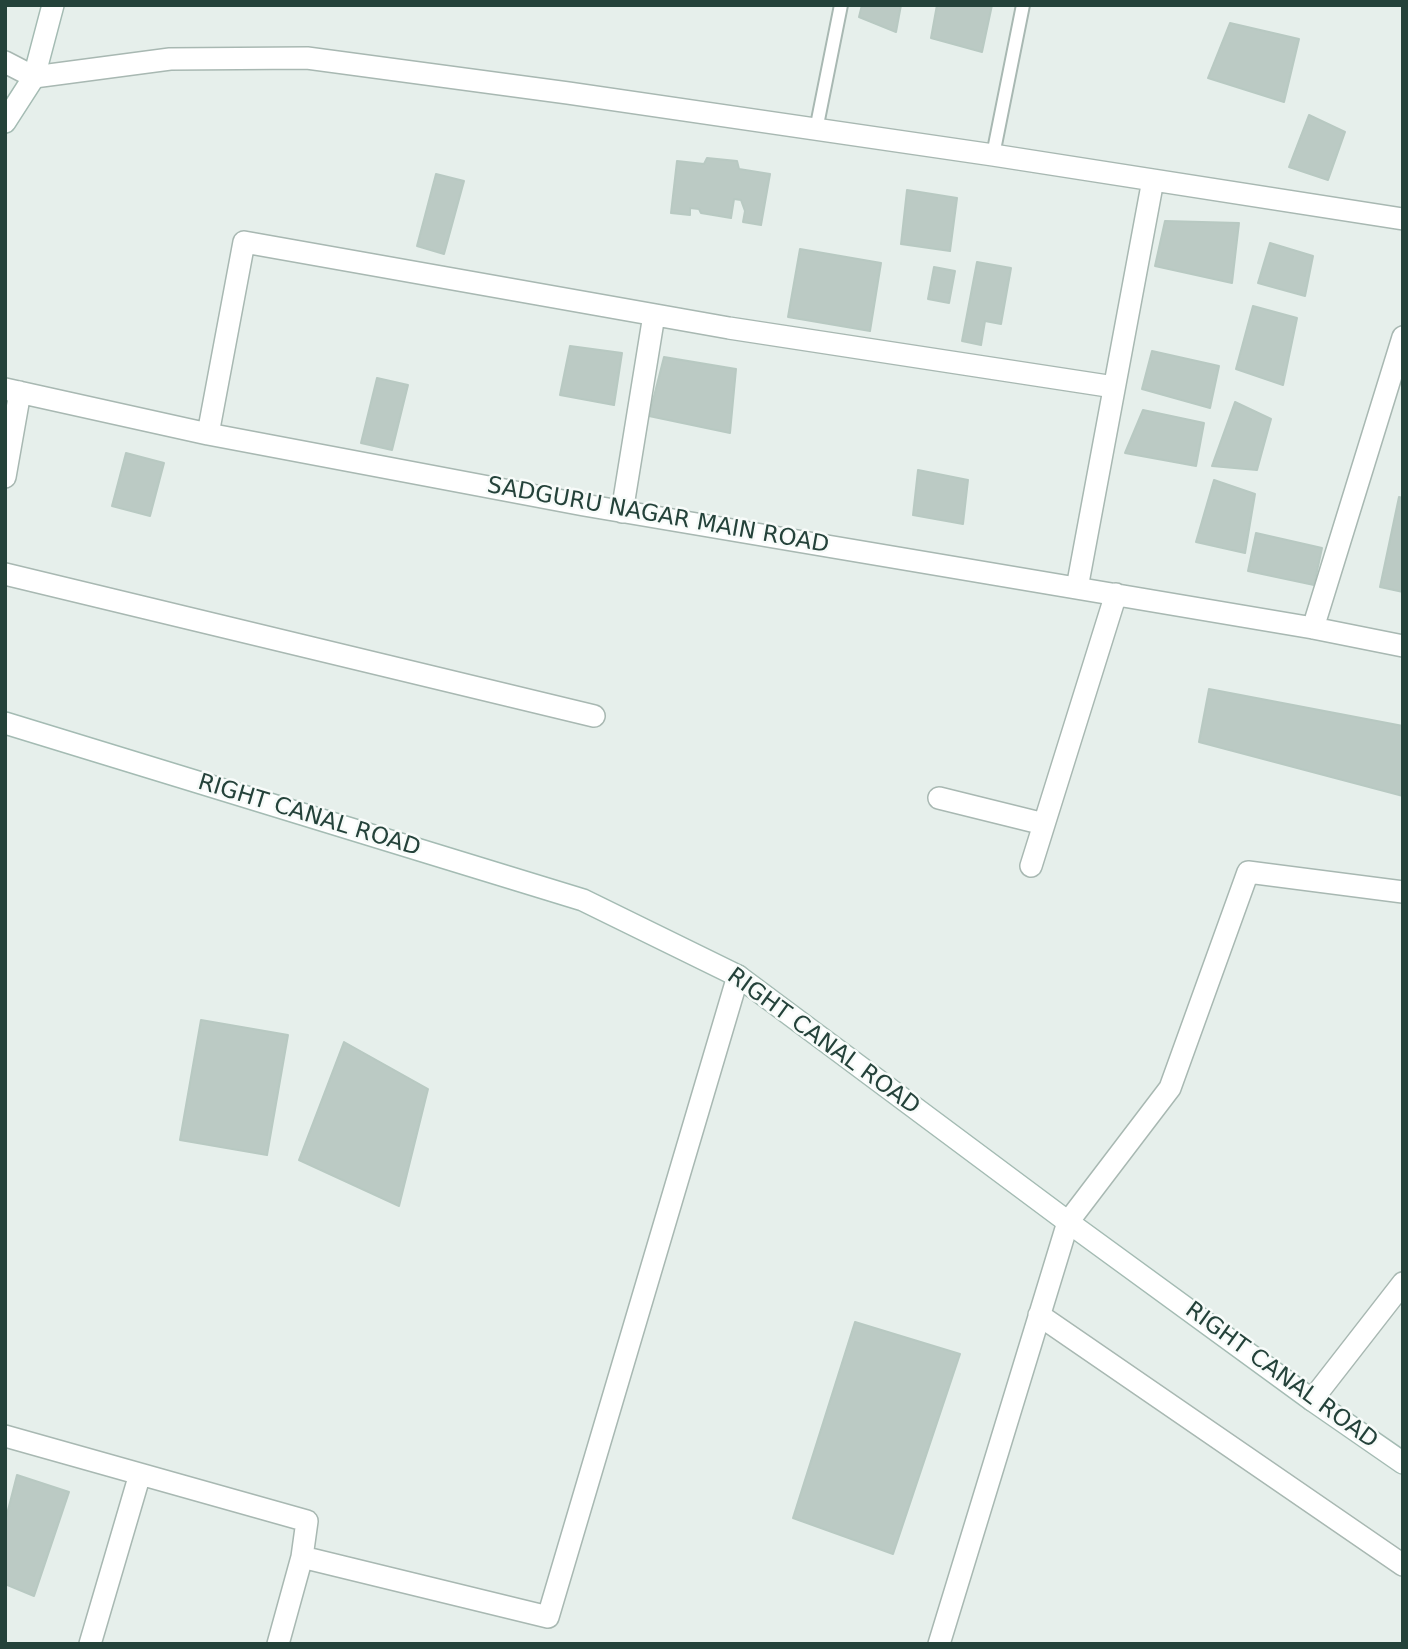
<!DOCTYPE html>
<html>
<head>
<meta charset="utf-8">
<style>
	body { margin:0 }
	#map { position:relative; width:1408px; height:1649px; overflow:hidden; background:#e6efeb; font-family:"DejaVu Sans",sans-serif }
	canvas { display:block }
	.frame { position:absolute; inset:0; border:7px solid #24423a; pointer-events:none }
</style>
</head>
<body>
<div id="map">
<canvas width="1408" height="1649"></canvas>
<div class="frame"></div>
</div>
<script>
const c = document.querySelector('canvas').getContext('2d');
c.lineJoin = 'round';
function fill(path, color) {
  c.fillStyle = color;
  c.fill(path, 'evenodd');
}
function stroke(path, color, width, dash) {
  c.strokeStyle = color;
  c.lineWidth = width;
  c.lineCap = dash ? 'butt' : 'round';
  c.setLineDash(dash || []);
  c.stroke(path);
}
function drawText(font, color, halo, rows, align = 'center') {
  c.font = font + ' "DejaVu Sans",sans-serif';
  c.lineWidth = 5;
  c.setLineDash([]);
  c.textBaseline = 'middle';
  c.strokeStyle = halo;
  c.fillStyle = color;
  for (const [text, x, y, turn = 0] of rows) {
    c.save();
    c.translate(x, y);
    c.rotate((+turn || 0) * Math.PI / 180);
    c.textAlign = isNaN(turn) ? turn : align;
    if (halo) c.strokeText(text, 0, 0);
    c.fillText(text, 0, 0);
    c.restore();
  }
}
const building = new Path2D(`
	M862 5H901L896 32 859 17Z
	M937 5H992L982 52 931 38Z
	M1230 23 1299 39 1284 102 1208 78Z
	M1309 115 1345 132 1328 180 1289 167Z
	M707 158 737 161 739 169 770 174 761 225 743 222 745 211 741 200 734 199 731 218 701 213 699 209 690 208V215L671 213 677 161 704 164Z
	M436 174 464 181 444 254 417 246Z
	M907 190 957 198 950 251 901 244Z
	M1165 221 1239 223 1232 283 1155 266Z
	M1270 243 1313 256 1305 296 1258 283Z
	M800 249 881 263 870 331 788 317Z
	M977 262 1011 268 1001 324 985 321 981 345 962 341Z
	M934 267 955 271 949 303 928 299Z
	M1253 306 1297 318 1283 385 1236 369Z
	M570 346 622 353 614 405 560 395Z
	M1152 351 1219 366 1210 408 1142 389Z
	M664 357 736 369 730 433 649 416Z
	M377 378 408 385 392 450 361 443Z
	M1235 402 1271 419 1257 470 1212 466Z
	M1143 410 1204 423 1196 466 1125 453Z
	M126 453 164 463 150 516 112 506Z
	M918 470 968 480 963 524 913 515Z
	M1214 480 1255 494 1245 553 1196 542Z
	M1399 497 1403 498V592L1380 587Z
	M1256 533 1322 548 1314 585 1248 571Z
	M1209 689 1403 726V796L1199 742Z
	M201 1020 288 1035 267 1155 180 1140Z
	M344 1042 428 1089 399 1206 299 1160Z
	M855 1322 960 1354 893 1554 793 1518Z
	M17 1475 69 1492 34 1596 5 1584V1522Z`);
fill(building, '#bbcac4');
stroke(building, '#b8c9c2', 2);
const lane = new Path2D(`
	M816 130 841 5
	M993 155 1023 5`);
const street = new Path2D(`
	M5 62 34 77 170 59 307 58 568 93 993 155 1403 219
	M5 389 208 434 584 505 1313 628 1403 646
	M208 434 244 242 729 328 1114 387
	M5 477 20 392
	M622 512 654 315
	M5 574 594 716
	M1077 588 1153 180
	M1313 628 1403 337
	M939 798 1044 824
	M1031 866 1116 594
	M1039 1315 1403 1565
	M1312 1400 1403 1283
	M5 1436 307 1521 302 1557 278 1644
	M302 1557 548 1617 738 976
	M90 1644 140 1474
	M939 1644 1068 1222 1170 1088 1248 872 1403 892`);
const secondary = new Path2D(`
	M5 122 34 77 53 5
	M5 723 583 900 738 976 1068 1222 1312 1400 1403 1463`);
stroke(lane, '#a8b8b2', 16);
stroke(street, '#a8b8b2', 24);
stroke(secondary, '#a4bbb3', 24);
stroke(lane, '#fff', 12);
stroke(street, '#fff', 21);
stroke(secondary, '#fff', 21);
drawText('23px', '#24423a', '#f7fbf9', [
	["SADGURU NAGAR MAIN ROAD",658,516,10],
	["RIGHT CANAL ROAD",309,816,17],
	["RIGHT CANAL ROAD",823,1042,36],
	["RIGHT CANAL ROAD",1281,1376,36]
]);
</script>
</body>
</html>
